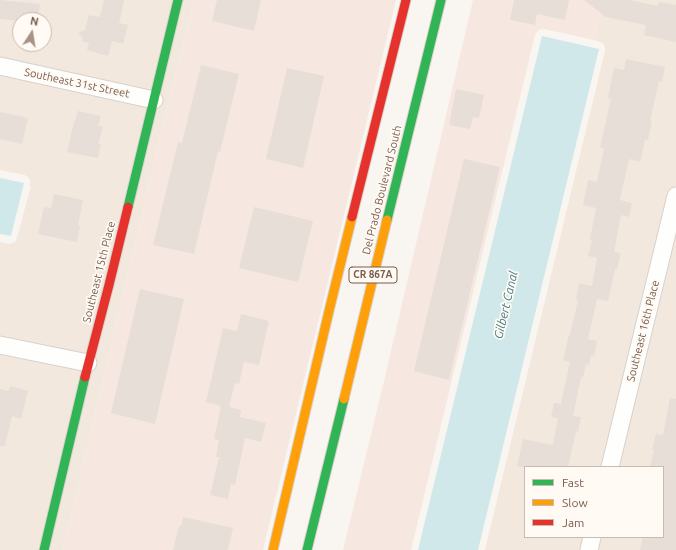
<!DOCTYPE html>
<html>
<head>
<meta charset="utf-8">
<style>
	body { margin:0 }
	#map { position:relative; width:676px; height:550px; overflow:hidden; background:#f9f5f0; font-family:Ubuntu,sans-serif }
	canvas { display:block }
	.legend { position:absolute; left:524px; top:466px; width:140px; height:72px; box-sizing:border-box; background:#fffaf3; border:1px solid #cabbb1; margin:0; padding:5px 7px; list-style:none; font-size:12px; color:#7a5c4d }
	.legend li { display:flex; align-items:center; gap:8px; height:20px }
	.legend b { width:20px; border:1px solid #cabbb1 }
	.north { position:absolute; left:12px; top:12px; width:40px; height:40px; box-sizing:border-box; background:#fffaf3; border:1px solid #cabbb1; border-radius:50%; rotate:12deg; font-size:11px; font-weight:700; line-height:16px; text-align:center; color:#7a5c4d }
	.north::after { content:''; display:block; margin:auto; width:14px; height:18px; background:#a69286; clip-path:polygon(50% 0,100% 100%,50% 72%,0 100%) }
</style>
</head>
<body>
<div id="map">
<canvas width="676" height="550"></canvas>
<ul class="legend">
<li><b style="height:5px;background:#30b455"></b>Fast</li>
<li><b style="height:5px;background:#ff9f0a"></b>Slow</li>
<li><b style="height:5px;background:#e5322d"></b>Jam</li>
</ul>
<div class="north">N</div>
</div>
<script>
const c = document.querySelector('canvas').getContext('2d');
c.lineJoin = 'round';
function fill(path, color) {
  c.fillStyle = color;
  c.fill(path, 'evenodd');
}
function stroke(path, color, width, dash) {
  c.strokeStyle = color;
  c.lineWidth = width;
  c.lineCap = dash ? 'butt' : 'round';
  c.setLineDash(dash || []);
  c.stroke(path);
}
function drawText(font, color, halo, rows, align = 'center') {
  c.font = font + ' Ubuntu,sans-serif';
  c.lineWidth = 3.5;
  c.setLineDash([]);
  c.textBaseline = 'middle';
  c.strokeStyle = halo;
  c.fillStyle = color;
  for (const [text, x, y, turn = 0] of rows) {
    c.save();
    c.translate(x, y);
    c.rotate((+turn || 0) * Math.PI / 180);
    c.textAlign = isNaN(turn) ? turn : align;
    if (halo) c.strokeText(text, 0, 0);
    c.fillText(text, 0, 0);
    c.restore();
  }
}
fill(new Path2D(`
	M0 0H194L168 104 63 550H0V242L9 244 15 242 17 238 26 204 31 186H30V182L29 178 25 175 0 170ZM20 20H44V44H20Z
	M602 0H676V550H485L605 51 604 44 600 42 594 40ZM525 467H663V537H525Z`), '#f2e8de');
fill(new Path2D(`
	M194 0H396L263 550H63L168 104Z
	M473 0H602L594 40 544 29 538 30 535 35 411 550H343L384 381Z`), '#f6e8e1');
fill(new Path2D(`
	M542 36 599 49 478 550H418Z
	M0 178 24 183 11 236 0 234Z`), '#d0e8ea');
fill(new Path2D(`
	M0 0 40 4 38 20H20V21L0 19Z
	M104 0H124L119 23 128 25 123 44 112 41 108 56 87 50 89 43 82 41 83 38 78 33 85 30 89 15 100 17Z
	M217 0H261L254 31 212 21Z
	M514 0H569L565 20 537 14 535 25 510 20Z
	M584 0H629L658 6 659 2 676 5V42L644 35 646 25 606 17Z
	M626 59 665 67 662 82 659 81 650 121H652L648 140 645 139 640 162 629 159 620 200 632 203 629 217 621 215 614 252 621 253 617 269H615L608 301 597 299 588 339 597 341 594 356 591 355 589 365 586 364 583 377H581L573 416 581 417 578 432 576 431 568 467H517L523 439 553 445 558 418 551 417 554 403 561 404 570 362 563 360 569 335H570L578 300 576 299 579 283 592 286 597 258 588 256 592 240 590 239 596 208 583 205 588 180 597 182 604 148 600 147 611 99 608 98 614 68 624 70Z
	M201 65 239 74 220 152 218 151 194 254 153 245 178 142 182 143Z
	M287 68 324 76 303 168 266 159Z
	M456 89 484 95 479 118 473 117 470 129 449 125Z
	M78 111 101 116 98 126 103 127 98 144H101L98 158 67 152 74 122H75Z
	M0 112 28 118 22 144 0 139Z
	M464 159 500 167 449 380 414 371Z
	M54 194 83 200 78 225 80 226 77 242 38 234 44 207 51 208Z
	M254 207 313 221 298 282 239 268Z
	M140 289 184 299 155 424 111 413Z
	M241 314 269 321 259 365 244 362 239 384 235 383 229 407 241 410 240 417 266 423 261 442 245 438 235 485 231 484 228 499 210 495 219 457H216L219 440 214 439 221 406 206 402 223 328 237 331Z
	M10 386 28 391 21 419 12 416 5 446H0V389L8 391Z
	M670 398 676 399V550H640L643 537H663V467H650L654 450H652L656 434 663 435Z
	M183 517 233 528 228 550H173L179 526H181Z`), '#e6ded7');
const street = new Path2D(`
	M0 66 154 100
	M0 345 88 363
	M610 467 676 196
	M589 550 592 537`);
const fast = new Path2D(`
	M128 207 178 0
	M387 220 441 0
	M44 550 85 377
	M307 550 344 399`);
const slow = new Path2D(`
	M344 399 387 220
	M273 550 329 311 352 217`);
const jam = new Path2D(`
	M352 217 406 0
	M85 377 109 285 128 207`);
stroke(street, '#d7d1cb', 19);
stroke(fast, '#d9d2cb', 11);
stroke(slow, '#d9d2cb', 11);
stroke(jam, '#d9d2cb', 11);
stroke(street, '#fefefd', 17);
stroke(fast, '#30b455', 9);
stroke(slow, '#ff9f0a', 9);
stroke(jam, '#e5322d', 9);
for (const [x, y, w] of [
	[373,275,48]
]) {
  const box = new Path2D();
  box.roundRect(x - w / 2, y - 8, w, 16, 3);
  c.fillStyle = '#fffaf3';
  c.fill(box);
  stroke(box, '#7a5c4d', 1);
}
drawText('bold 10px', '#7a5c4d', null, [
	["CR 867A",373,275]
]);
drawText('11px', '#7a5c4d', '#fffaf3', [
	["Southeast 31st Street",77,83,12],
	["Del Prado Boulevard South",382,190,-76],
	["Southeast 15th Place",99,272,-76],
	["Southeast 16th Place",643,331,-76]
]);
drawText('italic 12px', '#437c86', '#fffaf3', [
	["Gilbert Canal",506,305,-77]
]);
</script>
</body>
</html>
